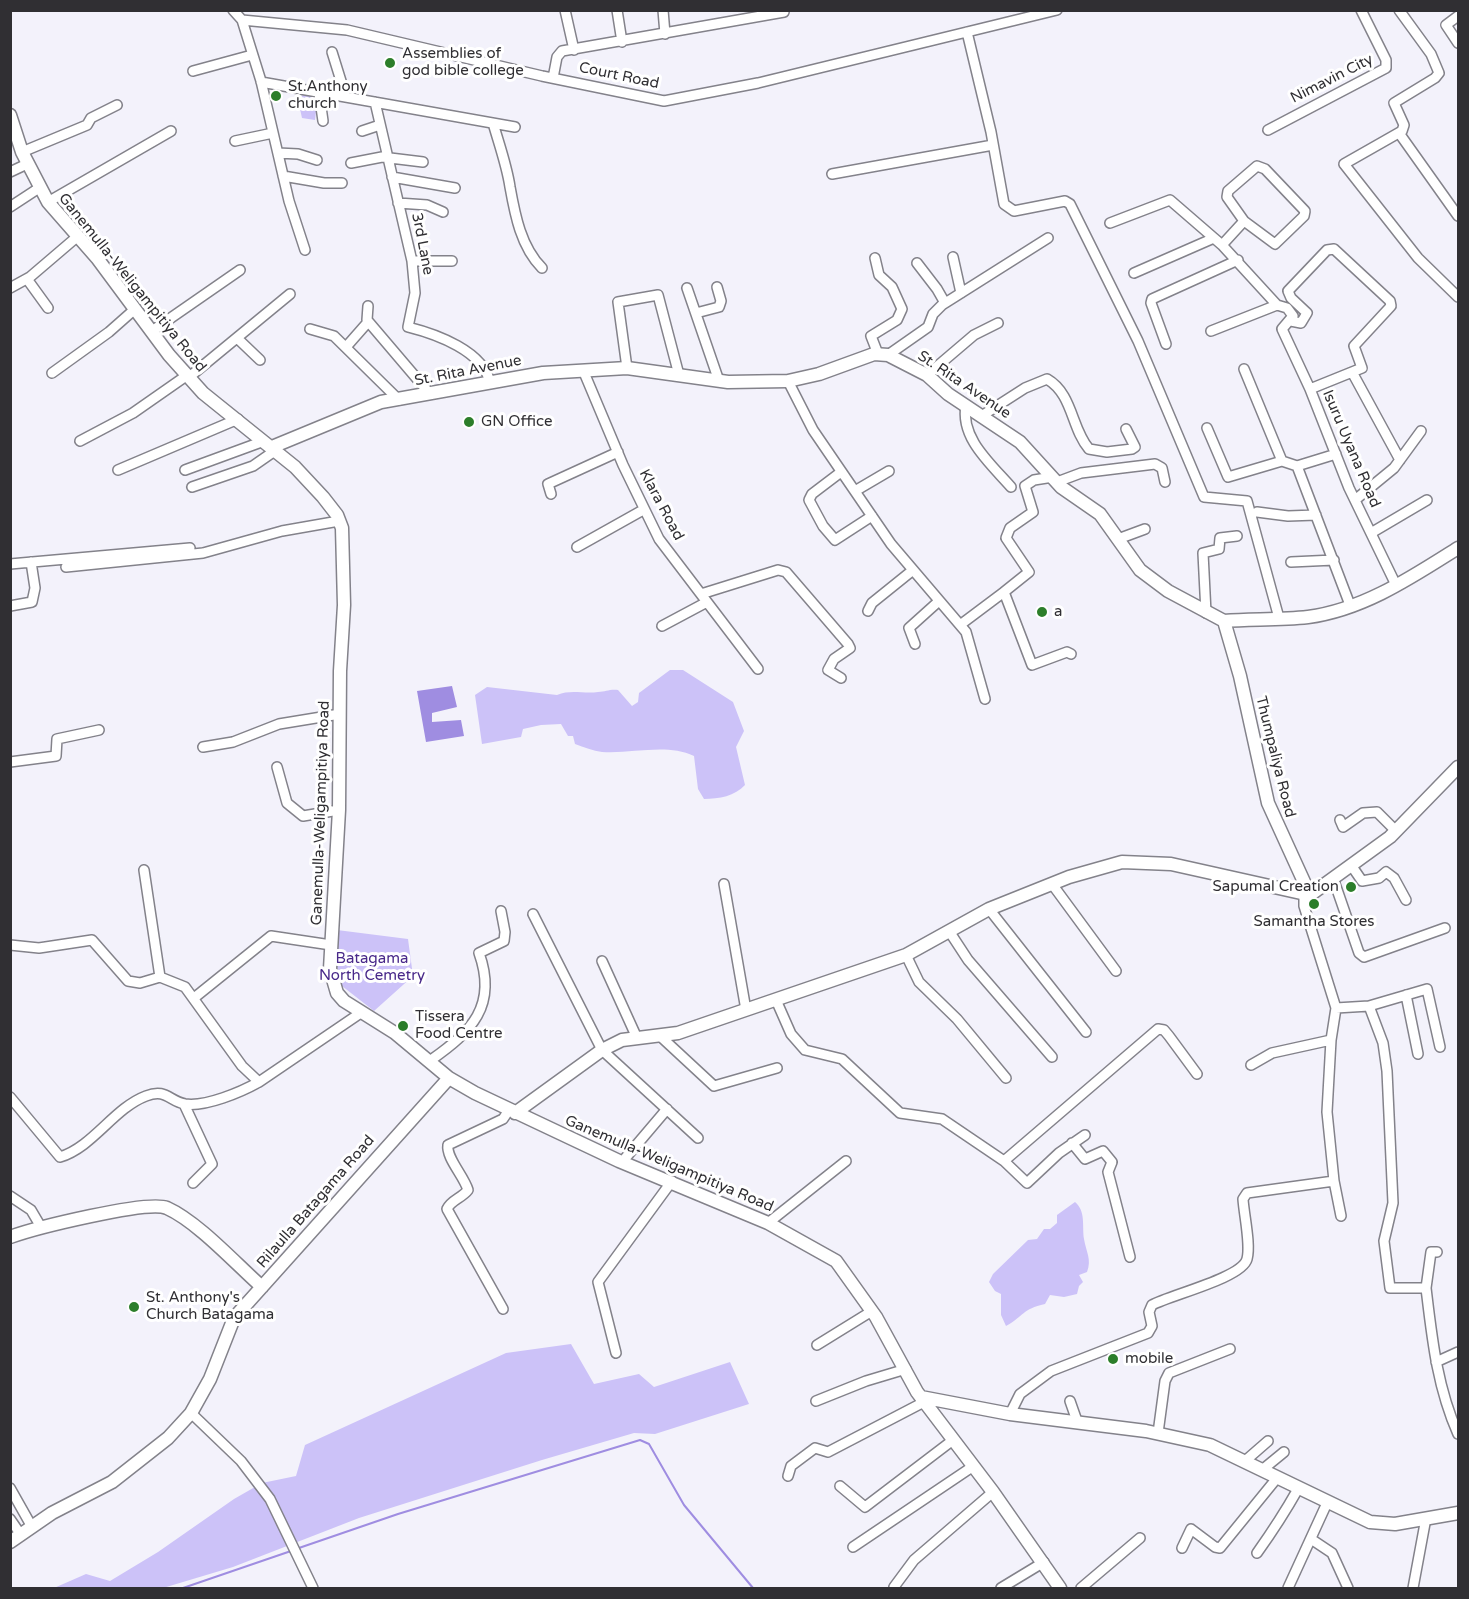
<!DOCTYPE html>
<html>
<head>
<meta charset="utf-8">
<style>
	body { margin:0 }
	#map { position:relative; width:1469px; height:1599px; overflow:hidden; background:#f3f2fb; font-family:"Varela Round",sans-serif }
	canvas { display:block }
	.frame { position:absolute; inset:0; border:12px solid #302f33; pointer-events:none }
</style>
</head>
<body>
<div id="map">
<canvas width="1469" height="1599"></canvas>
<div class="frame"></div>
</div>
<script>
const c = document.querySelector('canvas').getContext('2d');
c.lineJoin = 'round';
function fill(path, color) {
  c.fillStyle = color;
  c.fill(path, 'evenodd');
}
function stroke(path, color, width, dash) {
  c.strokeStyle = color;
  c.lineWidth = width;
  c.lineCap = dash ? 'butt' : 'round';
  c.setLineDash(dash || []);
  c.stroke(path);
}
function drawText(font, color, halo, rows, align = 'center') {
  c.font = font + ' "Varela Round",sans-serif';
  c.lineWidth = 6;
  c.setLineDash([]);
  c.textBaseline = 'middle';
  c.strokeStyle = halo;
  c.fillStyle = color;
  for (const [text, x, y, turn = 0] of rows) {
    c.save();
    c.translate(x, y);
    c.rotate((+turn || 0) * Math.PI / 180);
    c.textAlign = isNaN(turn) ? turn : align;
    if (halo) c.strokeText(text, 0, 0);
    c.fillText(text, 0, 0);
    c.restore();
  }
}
fill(new Path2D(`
	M303 91 318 94 315 120 302 118 300 109Z
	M670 670H683L733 702 744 731 736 747 745 785C735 796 719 799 704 799L698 789 694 756C666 743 633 754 602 752 593 751 584 747 575 744L573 736H568L561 724 541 725 523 729 521 737 482 744 475 695 487 687 557 695C571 689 583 694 598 692 606 692 609 689 618 690L632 706 638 702 639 693Z
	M337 930 408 939 413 976 374 1011 342 986 336 963Z
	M1075 1202C1086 1211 1082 1226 1084 1239 1086 1252 1092 1259 1087 1272L1079 1275 1083 1282 1079 1286 1077 1294 1064 1297 1050 1295 1045 1304C1022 1309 1024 1316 1006 1326L1001 1315V1294L995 1291 989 1282 993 1274 1028 1240 1037 1239 1044 1229H1050L1057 1223V1215Z
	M571 1344 594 1384 639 1374 654 1387 730 1362 749 1404 655 1434 634 1433 542 1460 359 1518 233 1567 163 1588H54L86 1574 110 1581 158 1552 234 1499 262 1483 296 1476 305 1445 506 1353Z`), '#ccc2f8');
fill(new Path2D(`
	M452 686 457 707 432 713V722L461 720 464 736 426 742 417 691Z`), '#9f8de1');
stroke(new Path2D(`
	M296 1549 398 1514 640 1440 649 1444 684 1505 753 1588
	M183 1588 291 1551`), '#9f8de1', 2);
const minor = new Path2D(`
	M233 10 242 20 261 81 289 201 305 250
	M565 10 574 50
	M617 10 622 42
	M663 10 665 34
	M1399 10 1431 54 1439 73 1435 78 1394 103 1404 125 1402 131 1344 164 1418 258 1458 297
	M1458 16 1446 25 1458 43
	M242 20 347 30 542 76 664 101 758 83 1057 10
	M967 32 991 132 1004 204 1014 211 1065 201 1070 204 1138 341 1204 497 1247 501 1279 618
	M332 52 346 97
	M193 71 252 55
	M553 78 557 57 562 51 784 12
	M261 82 515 127
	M319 93 323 121
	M375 102 412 261 415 293 408 327C436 334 484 351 490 383
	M493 123C499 144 507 166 510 187 515 215 521 247 542 268
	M1268 130 1386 68V60L1361 10
	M362 131 380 125
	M1399 133 1458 216
	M235 141 273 133
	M22 152 87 125 91 118 117 105
	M278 153 298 154 317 160
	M351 163 382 157 423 162
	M10 172 27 164
	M832 174 993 145
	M283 176 324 183H342
	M392 177 455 188
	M48 202 171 131
	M398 203 427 205 443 212
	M10 207 39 188
	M1244 221 1275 244 1304 216 1305 211 1265 169 1257 166 1228 191 1227 197 1244 221 1222 245 1277 305 1287 308 1293 316 1282 329 1310 389 1349 488 1396 585
	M1110 223 1170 200 1222 245
	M953 257 961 293
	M875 258 879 275 892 287 902 309 897 320 871 336 878 354
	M412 261H452
	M917 263 937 289 945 303
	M1134 273 1214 238
	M27 279 48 308
	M10 288 30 277 78 236
	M687 288 719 381
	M368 306 367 320 430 394
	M696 313 719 307 721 301 717 287
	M1291 321 1301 323 1307 313 1291 298 1288 291 1327 250 1334 249 1390 301 1391 306 1354 346 1362 368 1310 389
	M310 329 334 336 399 400
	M152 331 240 270
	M1211 331 1277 305
	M237 338 260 360
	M1166 344 1151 303 1152 299 1238 260
	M346 347 368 322
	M888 355 928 327 933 314 942 305 1048 238
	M627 368 618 302 658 295 679 375
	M1244 369 1282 461 1297 466 1350 605
	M583 370 623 465 659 539 758 669
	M1352 372 1400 460
	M52 373 109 332 135 309
	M927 375 974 335 998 323
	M188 378 290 294
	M788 381 813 430 891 544 966 632 985 699
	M966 405C960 438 990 463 1011 487
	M983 415 1025 388 1047 379C1073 394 1071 428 1089 449L1107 452 1132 449 1135 447 1126 429
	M1207 428 1228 477 1282 461
	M80 441 133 413 186 376
	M1297 466 1336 454
	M118 470 238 419
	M185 470 264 441
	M841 472 812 494 809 500 823 526 835 540 872 516
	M1057 482 1081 473 1155 464 1162 468 1165 482
	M192 487 253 466 276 450
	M855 491 889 471
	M551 494 548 484 618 452
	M1355 500 1394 468 1421 431
	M1257 512 1288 516 1316 515
	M1371 533 1427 500
	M1118 539 1145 529
	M577 547 643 510
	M1291 562 1334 560
	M10 564 190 548
	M66 567 203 553 282 531 339 521
	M1004 592 1029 572 1006 538 1010 528 1033 512 1025 486 1034 480 1053 477
	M701 594 778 570 786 572 848 644 850 648 834 659 828 670 841 678
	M10 606 32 602 35 588 31 562
	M868 611 872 603 913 570
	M1206 613 1203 553 1219 549 1220 538 1237 536
	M960 625 1004 592 1032 665 1067 652 1071 654
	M662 626 707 602
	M915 644 909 628 939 601
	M203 747 233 742 279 724 340 714
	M10 762 56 756 57 739 99 730
	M277 767 287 803 303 816 339 810
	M1340 820 1343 827 1363 813 1377 812 1396 831
	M1351 865 1362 881 1379 878 1386 872 1394 878 1406 900
	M144 870 160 977
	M1333 878 1359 953 1364 957 1445 928
	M724 884 746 1010
	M1052 884 1116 971
	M1304 896V906L1336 1008 1331 1040 1327 1112 1334 1181 1341 1216
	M989 909 1086 1032
	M533 914 602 1050 698 1138
	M949 931 968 960 1052 1057
	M10 945 39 948 92 940 128 981 140 983 160 977 185 987 242 1066 259 1082 362 1012
	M906 955 919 982 957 1019 1006 1078
	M602 961 637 1038
	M1406 995 1418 1054
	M194 998 271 936 331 945
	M776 1000 791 1034 805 1050 842 1059 900 1113 942 1119 1004 1161 1158 1029 1164 1030 1169 1036 1197 1074
	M1369 1006 1427 989 1440 1047
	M1336 1008 1369 1006 1383 1043 1387 1071 1393 1203 1384 1241 1390 1288H1426C1432 1338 1437 1387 1458 1434
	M659 1035 714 1086 777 1068
	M431 1060C471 1032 498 1006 479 953L504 941 505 932 501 911
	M1251 1065 1272 1053 1331 1040
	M10 1097 60 1157C93 1147 114 1108 146 1096 166 1088 169 1101 185 1104 206 1107 241 1092 259 1082
	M184 1104 212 1164 193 1183
	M1072 1143 1085 1159 1103 1151 1112 1162 1108 1172 1130 1257
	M1004 1161 1027 1183 1059 1153 1085 1135
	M622 1162 667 1109
	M10 1196 31 1210 41 1227
	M768 1223 846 1161
	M1426 1288 1431 1252H1437
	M503 1309 447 1209C451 1200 462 1198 468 1190 464 1176 446 1158 448 1145L503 1119 509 1110
	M817 1345 872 1311
	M616 1353 598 1282 672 1181
	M1436 1362 1458 1352
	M816 1401 866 1381 906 1369
	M1070 1401 1077 1421
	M191 1413 241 1461 270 1499 313 1588
	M1010 1414 1020 1394 1051 1371 1148 1333 1152 1326 1149 1312 1152 1305C1170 1295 1242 1278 1247 1259 1251 1245 1244 1215 1243 1199L1247 1193 1334 1181
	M1158 1433 1165 1381 1169 1373 1230 1349
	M1245 1461 1268 1441
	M1262 1470 1284 1452
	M788 1476 791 1466 815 1448 828 1452 924 1402
	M840 1486 865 1507 953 1440
	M10 1488 32 1527
	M10 1519 21 1535
	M1311 1539 1332 1553 1348 1588
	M853 1547 972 1467
	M1182 1548 1191 1529 1215 1547 1220 1548 1277 1478
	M1257 1553C1272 1532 1285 1512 1298 1489
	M894 1587 914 1560 993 1492
	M1001 1588 1044 1562
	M1081 1588 1140 1538
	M1288 1588 1327 1503
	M1413 1588 1426 1518`);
const tertiary = new Path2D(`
	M10 115 22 152 48 202 97 258 169 355 203 393 295 467 323 497 337 515 342 528 344 605 340 671 339 810 330 969 337 993 344 1001 395 1033 449 1078 475 1093 619 1161 768 1223 836 1261 876 1317 917 1392 993 1492 1060 1588
	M272 447 381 402 543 373 627 368 728 382 788 381 819 374 874 354 888 355 927 375 948 394 1020 442 1061 487 1100 514 1140 570 1168 591 1224 621C1252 619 1280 620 1308 617 1363 610 1412 577 1458 548
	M1224 621 1240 676 1268 803 1310 895
	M1310 895 1390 837 1458 767
	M515 1113 602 1050 622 1040 678 1033 906 955 989 909 1069 877 1122 862 1171 864 1310 895
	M10 1237C35 1228 147 1200 167 1208 198 1222 236 1264 262 1287
	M921 1397 1010 1414 1146 1431 1210 1445 1370 1522 1395 1524 1458 1513
	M10 1542 52 1513 112 1482 168 1438 191 1413 210 1379 234 1318 449 1078`);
stroke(minor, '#83828a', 12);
stroke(tertiary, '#83828a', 15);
stroke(minor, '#fff', 9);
stroke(tertiary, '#fff', 12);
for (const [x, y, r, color] of [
	[390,63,6,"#2c7e2a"],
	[276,96,6,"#2c7e2a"],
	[469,422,6,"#2c7e2a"],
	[1042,612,6,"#2c7e2a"],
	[1351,887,6,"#2c7e2a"],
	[1314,904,6,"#2c7e2a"],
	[403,1026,6,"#2c7e2a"],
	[134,1307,6,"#2c7e2a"],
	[1113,1359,6,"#2c7e2a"]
]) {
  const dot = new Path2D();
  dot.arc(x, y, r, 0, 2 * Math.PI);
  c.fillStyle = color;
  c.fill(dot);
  stroke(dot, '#fff', 2);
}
drawText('15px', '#302f33', '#fff', [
	["Assemblies of",402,54],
	["god bible college",402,71],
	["St.Anthony",288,87],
	["church",288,104],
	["GN Office",481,422],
	["a",1054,612],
	["Sapumal Creation",1339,887,"right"],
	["Samantha Stores",1314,922,"center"],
	["Tissera",415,1017],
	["Food Centre",415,1034],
	["St. Anthony's",146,1298],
	["Church Batagama",146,1315],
	["mobile",1125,1359]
], 'left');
drawText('15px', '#302f33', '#fff', [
	["Court Road",619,76,12],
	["Nimavin City",1332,79,-27],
	["3rd Lane",422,244,79],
	["Ganemulla-Weligampitiya Road",132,283,51],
	["St. Rita Avenue",468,371,-11],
	["St. Rita Avenue",964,385,34],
	["Isuru Uyana Road",1351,449,67],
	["Klara Road",661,505,62],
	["Thumpaliya Road",1275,757,76],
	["Ganemulla-Weligampitiya Road",321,813,-88],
	["Ganemulla-Weligampitiya Road",669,1164,23],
	["Rilaulla Batagama Road",316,1202,-49]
]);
drawText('15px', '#482889', '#fff', [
	["Batagama",372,959],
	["North Cemetry",372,976]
]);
</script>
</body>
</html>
